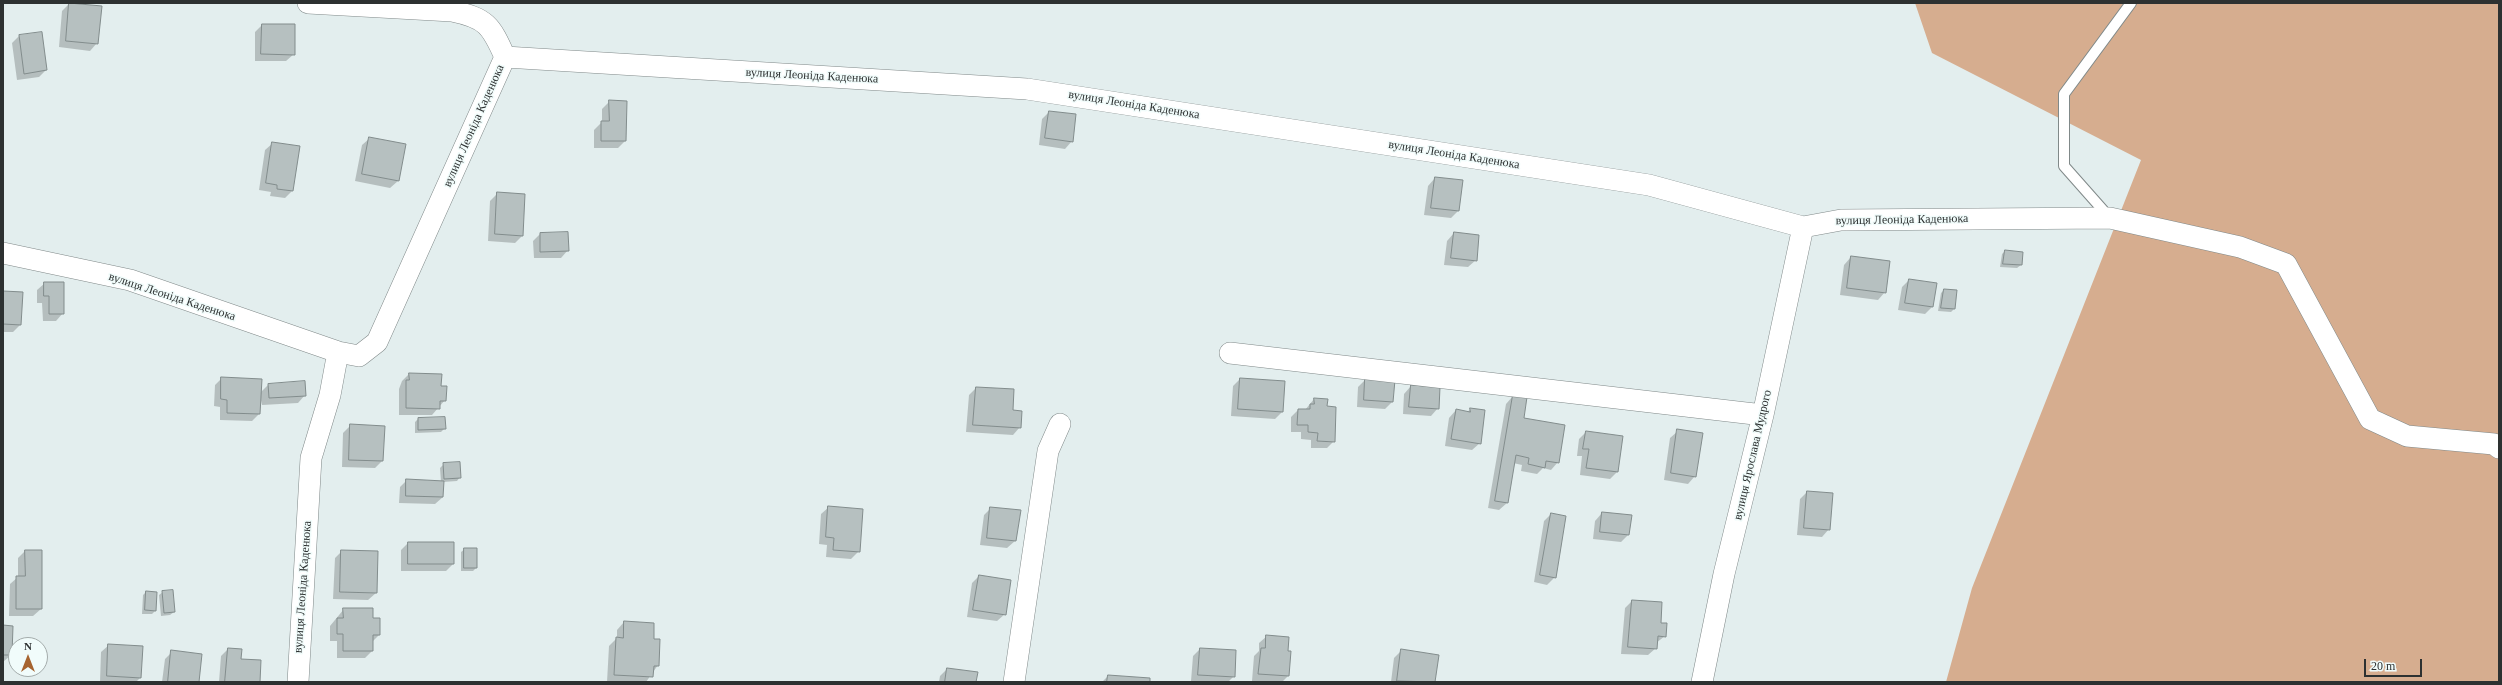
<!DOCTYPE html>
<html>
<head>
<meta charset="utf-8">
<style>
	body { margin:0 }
	#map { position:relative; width:2502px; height:685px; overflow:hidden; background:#e3eeee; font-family:Georgia,serif }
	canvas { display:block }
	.frame { position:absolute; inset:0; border:4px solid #2d3131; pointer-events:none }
	.north { position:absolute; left:8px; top:637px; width:40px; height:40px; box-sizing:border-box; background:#f1fcfb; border:1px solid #a3abaa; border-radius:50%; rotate:0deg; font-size:11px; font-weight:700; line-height:16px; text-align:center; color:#2d3131 }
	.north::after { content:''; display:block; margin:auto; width:14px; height:18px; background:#a66430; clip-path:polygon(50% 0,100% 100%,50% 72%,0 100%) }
	.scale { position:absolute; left:2364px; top:659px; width:58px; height:18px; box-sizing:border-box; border:2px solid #2d3131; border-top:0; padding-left:5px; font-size:12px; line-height:14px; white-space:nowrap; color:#2d3131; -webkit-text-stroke:3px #f1fcfb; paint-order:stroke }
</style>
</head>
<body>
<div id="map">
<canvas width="2502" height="685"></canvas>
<div class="frame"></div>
<div class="north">N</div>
<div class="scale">20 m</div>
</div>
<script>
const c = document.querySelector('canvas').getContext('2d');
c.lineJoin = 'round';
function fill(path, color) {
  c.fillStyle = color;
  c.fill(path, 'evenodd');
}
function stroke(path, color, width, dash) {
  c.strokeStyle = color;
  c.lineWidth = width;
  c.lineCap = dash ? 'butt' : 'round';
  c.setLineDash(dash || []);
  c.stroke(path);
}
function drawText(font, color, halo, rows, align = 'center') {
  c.font = font + ' Georgia,serif';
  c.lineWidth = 3;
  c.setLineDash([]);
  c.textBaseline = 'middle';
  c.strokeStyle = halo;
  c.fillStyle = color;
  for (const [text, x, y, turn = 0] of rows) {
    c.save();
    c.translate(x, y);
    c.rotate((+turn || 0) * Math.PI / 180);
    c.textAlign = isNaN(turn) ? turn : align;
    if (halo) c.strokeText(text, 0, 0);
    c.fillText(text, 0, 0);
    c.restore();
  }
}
fill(new Path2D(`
	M1915 3H2499V682H1946L1972 588 2141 160 1932 53Z`), '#d6ad8f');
fill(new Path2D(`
	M70 3 97 43 90 51 59 47 62 11Z
	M262 25 294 54 286 61H255V32Z
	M19 36 46 70 39 77 17 80 12 43Z
	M610 101 625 141 618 148H594V130L602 122V109Z
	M1049 112 1072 141 1065 149 1039 145 1042 119Z
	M370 138 398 181 390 188 355 181 362 145Z
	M273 143 299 147 292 191 285 198 270 196 271 192 259 190 265 150Z
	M1435 178 1458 211 1451 218 1424 215 1428 186Z
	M498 193 522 236 515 243 488 241 490 201Z
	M1454 233 1476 260 1468 267 1444 265 1447 241Z
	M540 234 568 250 561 258H534L533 241Z
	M2005 251 2022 253 2021 265 2017 268 2000 267 2002 254Z
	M1851 257 1885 292 1878 300 1840 295 1844 265Z
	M1909 280 1936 284 1932 307 1925 314 1898 310 1902 287Z
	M45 283 63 313 56 321H43L42 303H37V290Z
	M1944 290 1954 309 1951 312 1938 311 1941 293Z
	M3 292 20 325 13 332H3Z
	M409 374 440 387 445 400 432 415H399V389L402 381Z
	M222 378 260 393 268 385 305 395 298 403 262 405 260 396 259 414 252 421 220 420V407L214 406 215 385Z
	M1240 379 1282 412 1275 419 1231 416 1233 386Z
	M1365 380 1392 402 1385 409 1357 407 1358 387Z
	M1411 386 1438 408 1431 416 1403 414 1404 394Z
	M976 388 1012 411 1020 427 1013 435 966 432 969 395Z
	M1513 396 1522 419 1558 462 1551 470 1543 468 1537 474 1521 471 1522 465 1513 463 1507 503 1499 510 1488 508 1506 404Z
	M1314 399 1326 407 1334 441 1327 448H1311V440L1301 439V432H1291V417L1298 410H1305Z
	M1471 409 1480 443 1472 450 1445 446 1449 418 1456 410 1467 412Z
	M418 419 445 428 441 432 415 433V422Z
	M351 425 382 461 375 468 342 467 343 433Z
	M1678 431 1695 476 1688 484 1664 480 1670 438Z
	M1586 432 1617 472 1610 479 1580 475 1582 456H1577L1579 439Z
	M444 464 460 477 457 481 443 482V497L435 504 399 503 400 487 407 480 441 482 440 468Z
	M1807 492 1829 529 1822 537 1797 535 1800 499Z
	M829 507 859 551 851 559 826 557 827 545 819 544 821 514Z
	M991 508 1015 541 1007 548 980 545 984 515Z
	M1602 513 1628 535 1621 542 1593 539 1595 521Z
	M1551 514 1555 577 1547 585 1534 582 1544 521Z
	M408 543 453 564 446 571H401V550Z
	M465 549 476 568 473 571H461V552Z
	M25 551H41V609L33 616H9L10 584 18 577V558Z
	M342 551 377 552 376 593 368 600 333 599 335 558Z
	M979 576 1005 614 997 621 967 617 972 583Z
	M146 592 155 611 152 614H142L143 595Z
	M163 592 174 612 170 615 161 616 159 595Z
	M1632 601 1661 603 1660 624 1665 636 1656 643V648L1648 655 1621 654 1625 608Z
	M344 609 372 619H379V635L372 642V651L365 658H337V641H330V626Z
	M624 622 652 640 658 665 646 682H607L609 646 617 638V630Z
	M3 626 11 655 3 662V656L5 654H3Z
	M1267 636 1290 652 1288 676 1282 682 1252 681 1254 656 1259 651V643Z
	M109 645 140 678 136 682H100L101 652Z
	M228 649 240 659 259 682H219L221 656Z
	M1200 649 1234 676 1228 682 1191 681 1193 656Z
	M1402 650 1438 656 1434 682H1391L1394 658Z
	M172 652 198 682H162L165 659Z
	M947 669 975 682H939L940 676Z
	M1108 676 1149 682H1102Z`), '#0003');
const building = new Path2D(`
	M69 3 102 6 98 44 66 41Z
	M262 24H295V55L261 54Z
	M42 32 47 70 24 74 19 35Z
	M609 100 627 101 626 141H601V121H609Z
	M1049 111 1076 114 1073 142 1045 138Z
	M369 137 406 144 399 181 362 174Z
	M272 142 300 146 293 191 277 189V185L266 183Z
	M1435 177 1463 180 1459 211 1431 208Z
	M497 192 525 194 523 236 495 234Z
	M568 232 569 251 540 252V233Z
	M1454 232 1479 235 1477 261 1451 258Z
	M2005 250 2023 252 2022 265 2003 264Z
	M1851 256 1890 261 1886 293 1847 288Z
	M1909 279 1937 283 1933 307 1905 303Z
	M44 282H64V314H49V296H44Z
	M1944 289 1957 290 1955 309 1941 308Z
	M3 291 23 292 21 325 3 324Z
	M409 373 442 374 441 386H447L446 401H440V409L406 408V380H409Z
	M221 377 262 379 260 414 227 413V400L221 399Z
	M1240 378 1285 381 1283 412 1238 409Z
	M1365 379 1395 380 1393 402 1364 400Z
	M305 381 306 396 269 398 268 384Z
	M1411 385 1440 387 1439 409 1409 407Z
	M976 387 1014 389 1013 410 1022 411 1021 428 973 425Z
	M1513 395 1527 397 1524 418 1565 425 1559 463 1546 461 1545 468 1528 464 1529 458 1516 455 1508 503 1495 501Z
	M1314 398 1328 399 1327 406 1336 407 1335 442 1317 441 1318 433 1308 432V425H1297L1298 409H1310V404H1314Z
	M1470 408 1485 410 1481 444 1451 439 1456 409 1470 412Z
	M445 417 446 429 418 430V418Z
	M350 424 385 426 383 461 349 460Z
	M1677 429 1703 433 1696 477 1671 473Z
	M1586 431 1623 436 1618 472 1586 468 1589 449H1583Z
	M460 462 461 478 444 479 443 463Z
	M406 479 444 481 443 497 406 496Z
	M1807 491 1833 493 1830 530 1804 528Z
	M828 506 863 509 860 552 833 550 834 538 826 537Z
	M990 507 1021 510 1016 541 987 538Z
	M1602 512 1632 515 1629 535 1600 532Z
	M1551 513 1566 516 1556 578 1540 575Z
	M408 542H454V564H408Z
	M464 548H477V568H464Z
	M25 550H42V609H16V576H25Z
	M341 550 378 551 377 593 340 592Z
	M979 575 1011 580 1006 615 973 610Z
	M173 590 175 612 164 613 162 591Z
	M146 591 157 592 156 611 145 610Z
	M1632 600 1662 602 1661 623H1667L1666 637 1658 636 1657 649 1628 647Z
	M343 608H373V618H380V635H373V651H343V634H337V618H343Z
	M624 621 654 623V639H660L659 666H654L653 677 614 675 616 637 623 638Z
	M3 625 13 626 12 655H3Z
	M1266 635 1289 637 1288 651H1291L1289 676 1258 674 1261 648H1265Z
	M108 644 143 646 141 678 107 676Z
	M228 648 242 649 241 659 261 660 260 682H225Z
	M1200 648 1236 650 1235 677 1198 675Z
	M1401 649 1439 655 1435 682 1397 681Z
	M171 650 202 654 199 682H168Z
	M947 668 978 672 976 682H945Z
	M1108 675 1150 678V682H1107Z`);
fill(building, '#b6c0c0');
stroke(building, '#828c8c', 1);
const lane = new Path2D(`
	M2110 218 2064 166V94L2131 3`);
const street = new Path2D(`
	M308 3 452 11C486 18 491 25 505 57
	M3 253 130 280 338 352
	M1230 353 1763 415
	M298 682 311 458 330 395 338 352 359 356 377 342 505 57 1027 89 1649 185 1803 227 1841 220 2110 218 2240 247 2286 264 2370 419 2407 436 2494 444 2499 448
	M1014 682 1048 451 1060 424
	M1702 682 1724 574 1763 415 1803 227`);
stroke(lane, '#808989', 12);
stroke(street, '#808989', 22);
stroke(lane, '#fff', 10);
stroke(street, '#fff', 21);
drawText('12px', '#2d3131', '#f1fcfb', [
	["вулиця Леоніда Каденюка",812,76,3],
	["вулиця Леоніда Каденюка",1134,105,9],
	["вулиця Леоніда Каденюка",474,126,-66],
	["вулиця Леоніда Каденюка",1454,155,9],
	["вулиця Леоніда Каденюка",1902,220,-1],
	["вулиця Леоніда Каденюка",172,297,18],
	["вулиця Ярослава Мудрого",1753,455,-77],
	["вулиця Леоніда Каденюка",303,587,-86]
]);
</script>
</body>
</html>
